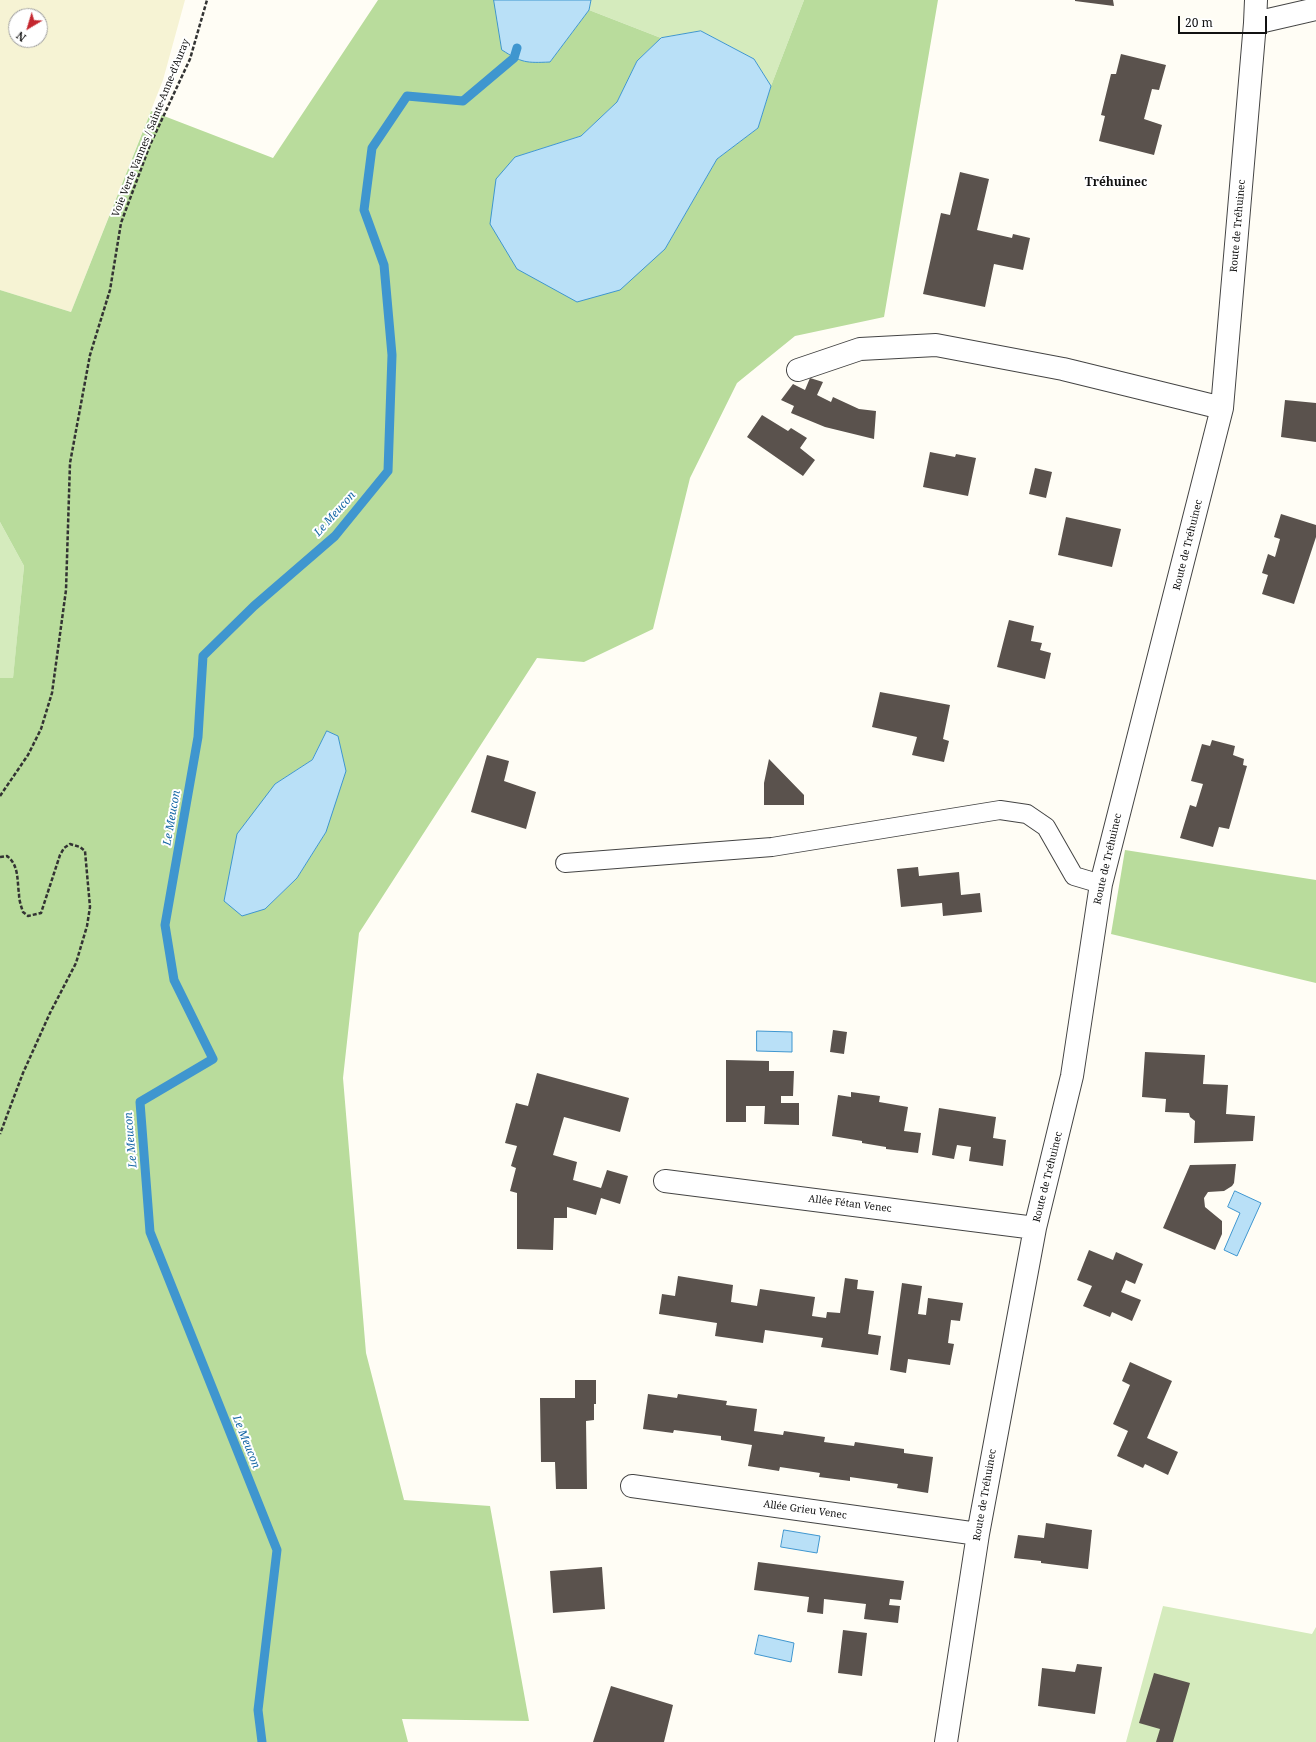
<!DOCTYPE html>
<html>
<head>
<meta charset="utf-8">
<style>
	body { margin:0 }
	#map { position:relative; width:1316px; height:1742px; overflow:hidden; background:#fffdf5; font-family:"Noto Serif",serif }
	canvas { display:block }
	.north { position:absolute; left:8px; top:8px; width:40px; height:40px; box-sizing:border-box; background:#fff; border:1px solid #a0a0a0; border-radius:50%; rotate:218deg; font-size:11px; font-weight:700; line-height:16px; text-align:center; color:#111 }
	.north::after { content:''; display:block; margin:auto; width:14px; height:18px; background:#c4262e; clip-path:polygon(50% 0,100% 100%,50% 72%,0 100%) }
	.scale { position:absolute; left:1178px; top:16px; width:89px; height:18px; box-sizing:border-box; border:2px solid #111; border-top:0; padding-left:5px; font-size:12px; line-height:14px; white-space:nowrap; color:#111; -webkit-text-stroke:3px #fff; paint-order:stroke }
</style>
</head>
<body>
<div id="map">
<canvas width="1316" height="1742"></canvas>
<div class="north">N</div>
<div class="scale">20 m</div>
</div>
<script>
const c = document.querySelector('canvas').getContext('2d');
c.lineJoin = 'round';
function fill(path, color) {
  c.fillStyle = color;
  c.fill(path, 'evenodd');
}
function stroke(path, color, width, dash) {
  c.strokeStyle = color;
  c.lineWidth = width;
  c.lineCap = dash ? 'butt' : 'round';
  c.setLineDash(dash || []);
  c.stroke(path);
}
function drawText(font, color, halo, rows, align = 'center') {
  c.font = font + ' "Noto Serif",serif';
  c.lineWidth = 4;
  c.setLineDash([]);
  c.textBaseline = 'middle';
  c.strokeStyle = halo;
  c.fillStyle = color;
  for (const [text, x, y, turn = 0] of rows) {
    c.save();
    c.translate(x, y);
    c.rotate((+turn || 0) * Math.PI / 180);
    c.textAlign = isNaN(turn) ? turn : align;
    if (halo) c.strokeText(text, 0, 0);
    c.fillText(text, 0, 0);
    c.restore();
  }
}
fill(new Path2D(`
	M0 0H185L163 80 71 312 0 290ZM16 16H40V40H16Z`), '#f6f3d4');
fill(new Path2D(`
	M591 0H804L771 86 754 59 701 31 661 38 589 10Z
	M0 522 24 566 13 679 0 678Z
	M1163 1606 1312 1634 1316 1627V1742H1126Z`), '#d5ebbd');
fill(new Path2D(`
	M378 0H494L502 50 550 62 589 10 661 38 637 61 617 102 581 136 515 157 665 249 717 159 758 128 771 86 804 0H938L884 317 795 336 737 383 690 478 653 629 584 662 537 658 359 933 343 1078 366 1353 404 1500 490 1506 529 1721 402 1719 408 1742H0V678H13L24 566 0 522V290L71 312 151 111 273 158ZM327 731 326 832 297 878 265 909 275 784 312 760Z
	M1125 850 1316 880V983L1111 934Z`), '#b9dc9c');
const water = new Path2D(`
	M494 0H591L589 10 550 62C526 63 522 63 502 50Z
	M701 31 754 59 771 86 758 128 717 159 665 249 620 290 577 302 517 269 490 224 496 179 515 157 581 136 617 102 637 61 661 38Z
	M327 731 338 736 346 771 326 832 297 878 265 909 242 916 224 901 237 834 275 784 312 760Z
	M757 1031 792 1032V1052L757 1051Z
	M1235 1191 1261 1203 1237 1256 1224 1250 1240 1213 1228 1207Z
	M784 1530 820 1536 817 1553 781 1547Z
	M759 1635 794 1643 791 1662 755 1654Z`);
fill(water, '#b9e0f7');
stroke(water, '#3f96cf', 1);
stroke(new Path2D(`
	M262 1742 258 1710 277 1550 150 1232 140 1102 213 1059 174 980 165 925 198 737 203 656 254 606 335 536 388 471 392 355 384 265 364 210 372 148 407 96 463 101 514 58 517 48`), '#3f96cf', 9);
fill(new Path2D(`
	M1075 0H1113L1114 6 1075 1Z
	M1121 54 1166 65 1159 90 1152 89 1144 119 1162 125 1154 155 1099 141 1105 116 1101 115 1111 74H1116Z
	M960 172 989 179 977 230 1012 238 1013 234 1030 238 1023 270 994 264 985 307 923 294 941 213 950 215Z
	M810 378 823 382 817 395 831 402 833 397 859 409 876 411 874 439 825 427 791 413 794 406 781 400 793 384 805 390Z
	M1285 400 1316 403V442L1281 437Z
	M762 415 788 431 791 428 807 438 800 448 815 460 803 476 747 437Z
	M930 452 955 457 956 454 976 458 968 496 923 487Z
	M1035 468 1052 472 1046 498 1029 494Z
	M1281 514 1316 525V537L1294 604 1262 594 1268 575 1262 573 1268 554 1275 557 1280 539 1274 537Z
	M1066 517 1121 529 1112 567 1058 555Z
	M1009 620 1034 626 1031 641 1042 643 1040 650 1051 653 1045 679 997 667Z
	M880 692 950 705 943 739 949 741 944 762 912 755 917 737 872 727Z
	M1212 740 1235 746 1233 755 1244 759 1243 765 1247 766 1229 829 1219 827 1213 847 1180 838 1190 805 1196 807 1203 784 1191 781 1202 744 1210 746Z
	M487 755 509 761 504 781 536 792 526 829 471 812Z
	M769 759 804 795V805H764V783Z
	M918 867 919 876 959 872 961 895 980 893 982 912 943 916 942 903 901 907 897 869Z
	M833 1030 847 1032 844 1054 830 1052Z
	M1145 1052 1205 1055 1203 1084 1228 1085 1226 1114 1255 1116 1253 1141 1194 1143 1195 1121 1190 1117 1189 1113 1165 1112 1166 1099 1142 1097Z
	M726 1060 769 1061V1071H794L793 1096H781V1103H799V1125L764 1124 765 1106H746V1122H726Z
	M537 1073 629 1098 620 1132 564 1117 553 1155 577 1162 573 1180 601 1188 607 1170 628 1176 620 1204 601 1198 596 1215 567 1207V1218H554L553 1250 517 1249V1193L510 1191 516 1168 511 1166 517 1146 505 1143 516 1103 528 1106Z
	M851 1092 880 1096 879 1102 908 1107 904 1131 921 1133 918 1153 886 1149V1147L862 1143V1141L832 1136 838 1095 851 1097Z
	M939 1108 996 1117 993 1138 1006 1140 1003 1166 969 1161 971 1147 957 1145 954 1159 932 1155Z
	M1236 1164 1234 1183 1232 1186 1224 1191 1208 1192 1204 1198 1205 1207 1222 1221V1234L1215 1250 1163 1228 1190 1165Z
	M1089 1250 1113 1260 1116 1252 1143 1264 1135 1284 1126 1280 1121 1292 1141 1300 1132 1321 1112 1312 1110 1317 1083 1306 1092 1286 1077 1280Z
	M678 1276 733 1285 731 1302 757 1306 760 1289 815 1297 812 1316 826 1318 827 1312 840 1313 845 1278 858 1280 857 1289 874 1291 868 1334 881 1336 878 1355 821 1347 823 1338 765 1330 763 1343 715 1336 717 1323 659 1314 662 1294 675 1296Z
	M902 1283 922 1286 918 1314 926 1315 928 1298 963 1303 960 1321 951 1320 948 1343 954 1344 950 1365 908 1359 906 1373 890 1370Z
	M1130 1362 1172 1381 1147 1438 1178 1452 1168 1475 1145 1464 1143 1468 1117 1456 1128 1431 1113 1424 1130 1385 1122 1381Z
	M575 1380H596V1404H594V1420L586 1421 587 1489H556L555 1462H541L540 1398H575Z
	M648 1394 677 1398 678 1394 727 1401 726 1405 757 1409 754 1431 783 1435 784 1431 825 1437 824 1442 854 1446 855 1442 904 1449V1453L933 1457 928 1493 897 1488 898 1484 850 1477V1481L819 1477 820 1473 780 1467 779 1471 748 1466 752 1445 721 1440V1436L674 1430 673 1433 643 1429Z
	M1046 1523 1092 1530 1088 1569 1041 1563V1561L1014 1558 1018 1535 1044 1538Z
	M758 1562 904 1581 901 1600 890 1599 889 1605 900 1606 898 1623 864 1619 866 1604 824 1599 823 1614 807 1612 809 1597 754 1590Z
	M602 1567 605 1609 553 1613 550 1571Z
	M843 1630 867 1633 862 1676 838 1673Z
	M1077 1664 1102 1667 1095 1714 1038 1706 1042 1668 1075 1672Z
	M1154 1673 1190 1683 1173 1742H1156L1160 1729 1139 1723Z
	M611 1686 673 1705 664 1742H593Z`), '#5a524d');
const service = new Path2D(`
	M565 863 772 847 1000 810 1027 814 1046 827 1074 876 1101 884`);
const minor = new Path2D(`
	M1255 23 1316 9
	M798 370 860 349 936 345 1063 369 1222 408
	M665 1181 1035 1228
	M632 1486 978 1534
	M946 1742 978 1534 1035 1228 1072 1076 1101 884 1222 408 1255 23 1256 0`);
stroke(service, '#444', 20);
stroke(minor, '#444', 24);
stroke(new Path2D(`
	M0 796 28 755 41 729 52 693 66 590 70 463 90 355 110 290 121 223 150 145 190 59 207 0
	M0 857 7 856C19 865 17 880 19 894 19 900 21 906 23 912L28 916 41 913 60 855 64 848 70 844 80 847 85 851 90 907 87 926 76 963 50 1013 23 1073 0 1134`), '#333', 2.5, [4, 2]);
stroke(service, '#fff', 18);
stroke(minor, '#fff', 22);
drawText('10px', '#111', '#fff', [
	["Voie Verte Vannes / Sainte-Anne-d'Auray",151,128,-68],
	["Route de Tréhuinec",1238,226,-85],
	["Route de Tréhuinec",1188,545,-76],
	["Route de Tréhuinec",1108,859,-77],
	["Route de Tréhuinec",1048,1177,-76],
	["Allée Fétan Venec",850,1204,7],
	["Route de Tréhuinec",985,1495,-80],
	["Allée Grieu Venec",805,1510,8]
]);
drawText('italic 11px', '#1768a6', '#fff', [
	["Le Meucon",335,514,-48],
	["Le Meucon",172,818,-80],
	["Le Meucon",131,1140,-95],
	["Le Meucon",246,1442,68]
]);
drawText('bold 12px', '#111', '#fff', [
	["Tréhuinec",1116,183]
]);
</script>
</body>
</html>
